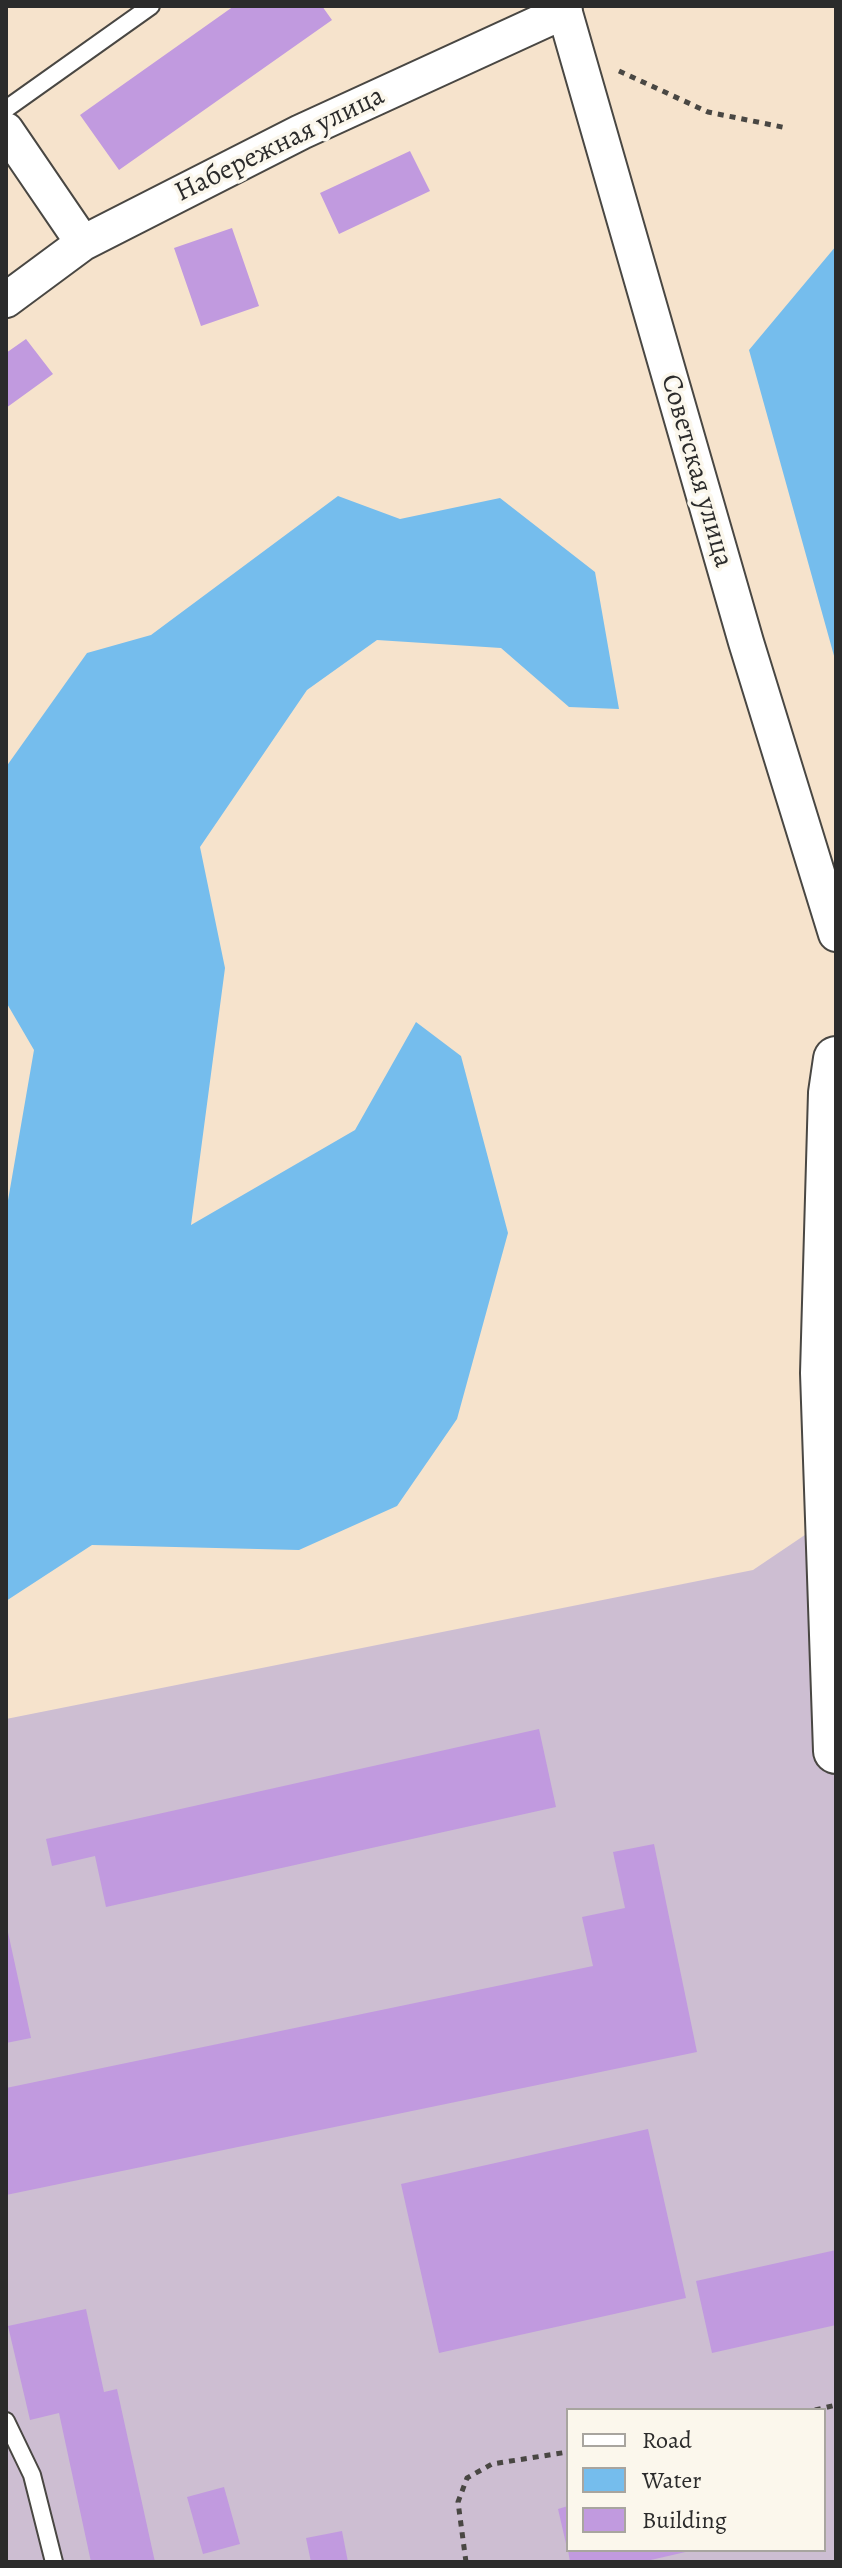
<!DOCTYPE html>
<html>
<head>
<meta charset="utf-8">
<style>
	body { margin:0 }
	#map { position:relative; width:842px; height:2568px; overflow:hidden; background:#f6e3cc; font-family:Alegreya,serif }
	canvas { display:block }
	.frame { position:absolute; inset:0; border:8px solid #2b2b2b; pointer-events:none }
	.legend { position:absolute; left:566px; top:2408px; width:260px; height:144px; box-sizing:border-box; background:#fbf7ec; border:2px solid #a8a59f; margin:0; padding:10px 14px; list-style:none; font-size:24px; color:#2b2b2b }
	.legend li { display:flex; align-items:center; gap:16px; height:40px }
	.legend b { width:40px; border:2px solid #a8a59f }
</style>
</head>
<body>
<div id="map">
<canvas width="842" height="2568"></canvas>
<div class="frame"></div>
<ul class="legend">
<li><b style="height:10px;background:#fff"></b>Road</li>
<li><b style="height:22px;background:#75bded"></b>Water</li>
<li><b style="height:22px;background:#c19adf"></b>Building</li>
</ul>
</div>
<script>
const c = document.querySelector('canvas').getContext('2d');
c.lineJoin = 'round';
function fill(path, color) {
  c.fillStyle = color;
  c.fill(path, 'evenodd');
}
function stroke(path, color, width, dash) {
  c.strokeStyle = color;
  c.lineWidth = width;
  c.lineCap = dash ? 'butt' : 'round';
  c.setLineDash(dash || []);
  c.stroke(path);
}
function drawText(font, color, halo, rows, align = 'center') {
  c.font = font + ' Alegreya,serif';
  c.lineWidth = 7;
  c.setLineDash([]);
  c.textBaseline = 'middle';
  c.strokeStyle = halo;
  c.fillStyle = color;
  for (const [text, x, y, turn = 0] of rows) {
    c.save();
    c.translate(x, y);
    c.rotate((+turn || 0) * Math.PI / 180);
    c.textAlign = isNaN(turn) ? turn : align;
    if (halo) c.strokeText(text, 0, 0);
    c.fillText(text, 0, 0);
    c.restore();
  }
}
fill(new Path2D(`
	M836 1514V2562H6V1719L753 1570ZM568 2410H824V2550H568Z`), '#cdbed2');
fill(new Path2D(`
	M836 246V663L749 350Z
	M338 496 400 519 500 498 595 572 619 709 569 707 501 648 377 640 307 690 200 847 225 968 191 1225 355 1130 416 1022 461 1056 508 1233 457 1419 397 1506 299 1550 92 1545 6 1601V1212L34 1050 6 1002V767L87 653 151 635Z`), '#75bded');
fill(new Path2D(`
	M234 6H322L332 20 119 170 80 115Z
	M410 151 430 191 339 234 320 193Z
	M232 228 259 306 201 326 174 248Z
	M26 339 53 374 6 408V353Z
	M539 1729 556 1807 106 1907 95 1856 52 1866 46 1839Z
	M654 1844 697 2052 6 2195V2088L593 1966 582 1917 625 1908 613 1852Z
	M6 1923 31 2038 6 2043Z
	M648 2129 686 2298 439 2353 401 2184Z
	M836 2250V2325L712 2353 696 2281Z
	M86 2309 104 2392 117 2389 155 2562H91L59 2413 30 2420 8 2326Z
	M224 2487 240 2544 203 2554 187 2497Z
	M568 2506V2548H567L558 2509Z
	M342 2531 348 2562H311L306 2538Z
	M568 2550H689L690 2551 642 2562H570Z`), '#c19adf');
const lane = new Path2D(`
	M6 109 151 6
	M6 2421 32 2475 54 2562`);
const street = new Path2D(`
	M563 6 746 642 836 934
	M6 130 83 243
	M6 300 83 243 301 132 565 11`);
const secondary = new Path2D(`
	M836 1059 831 1093 823 1373 836 1751`);
stroke(lane, '#494743', 20);
stroke(street, '#494743', 38);
stroke(secondary, '#494743', 48);
stroke(new Path2D(`
	M619 71 708 112 787 128
	M815 2410 836 2405
	M466 2562 458 2502 467 2478 492 2464 568 2452`), '#494743', 5, [6, 6]);
stroke(lane, '#fff', 16);
stroke(street, '#fff', 34);
stroke(secondary, '#fff', 44);
drawText('28px', '#2b2b2b', '#fbf7ec', [
	["Набережная улица",280,145,-26],
	["Советская улица",696,471,74]
]);
</script>
</body>
</html>
